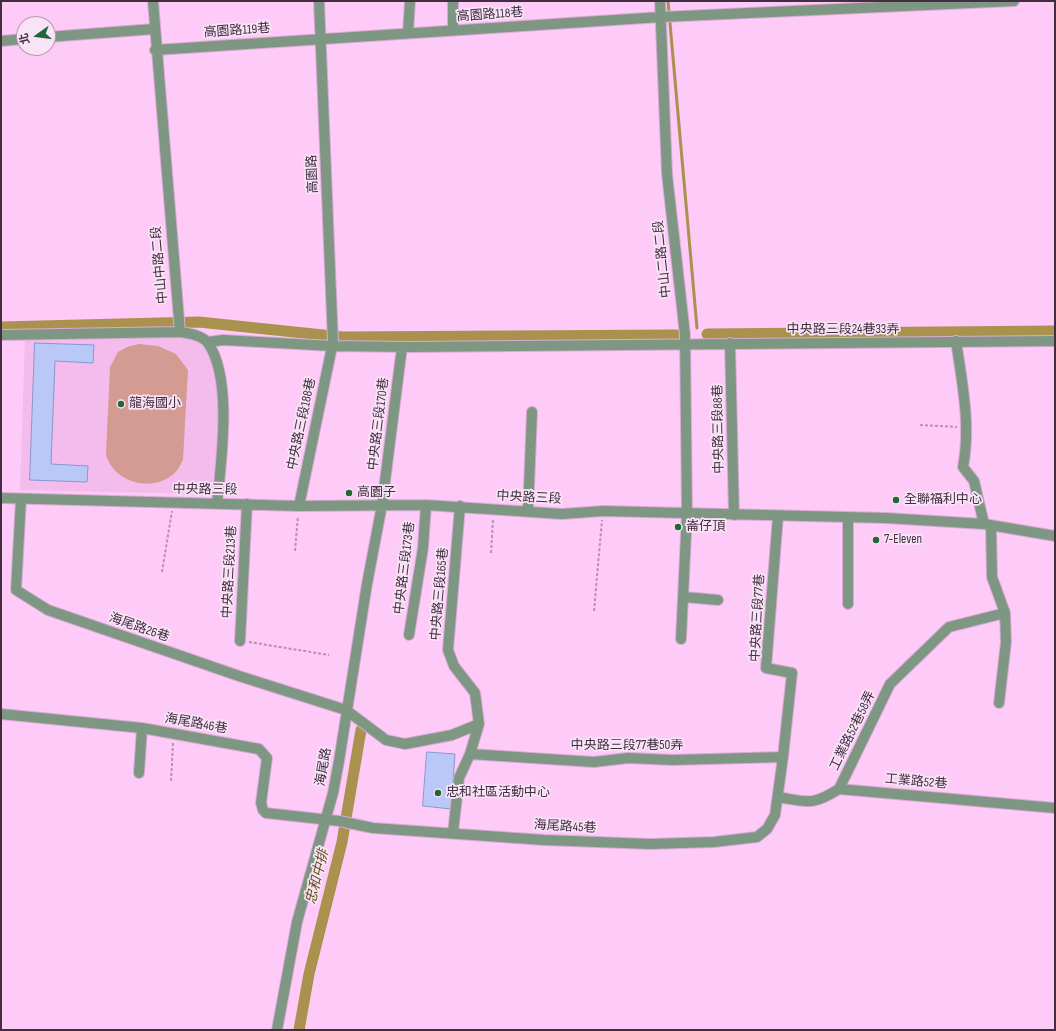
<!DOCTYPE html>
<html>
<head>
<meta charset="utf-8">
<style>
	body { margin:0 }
	#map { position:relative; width:1056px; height:1031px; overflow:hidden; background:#fecaf8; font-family:"Sofia Sans Condensed","Noto Sans TC",sans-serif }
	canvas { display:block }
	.frame { position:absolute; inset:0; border:2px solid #422e40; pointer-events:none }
	.north { position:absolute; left:16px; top:16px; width:40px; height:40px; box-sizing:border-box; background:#f9e3f6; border:1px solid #b09bad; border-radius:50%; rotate:256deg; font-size:11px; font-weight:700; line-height:16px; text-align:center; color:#422e40 }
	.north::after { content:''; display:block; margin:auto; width:14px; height:18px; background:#1e6836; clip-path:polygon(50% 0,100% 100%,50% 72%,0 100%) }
</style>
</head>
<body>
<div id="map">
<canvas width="1056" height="1031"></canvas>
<div class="frame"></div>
<div class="north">北</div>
</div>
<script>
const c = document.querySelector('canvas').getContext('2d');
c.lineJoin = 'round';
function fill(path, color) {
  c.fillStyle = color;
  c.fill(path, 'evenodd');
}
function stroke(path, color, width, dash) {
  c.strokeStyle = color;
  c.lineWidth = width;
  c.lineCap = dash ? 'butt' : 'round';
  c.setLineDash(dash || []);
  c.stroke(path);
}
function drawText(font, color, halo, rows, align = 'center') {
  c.font = font + ' "Sofia Sans Condensed","Noto Sans TC",sans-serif';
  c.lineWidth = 3.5;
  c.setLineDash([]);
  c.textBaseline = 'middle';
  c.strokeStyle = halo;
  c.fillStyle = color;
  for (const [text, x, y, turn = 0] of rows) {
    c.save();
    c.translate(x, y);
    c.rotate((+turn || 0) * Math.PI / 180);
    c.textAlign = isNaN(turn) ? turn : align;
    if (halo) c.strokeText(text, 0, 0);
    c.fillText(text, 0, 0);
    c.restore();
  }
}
fill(new Path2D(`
	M174 337 193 339 207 346 213 358 218 390 220 418 218 446 211 494 20 490 25 338Z`), '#f4bbed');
fill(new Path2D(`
	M139 344 158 346 176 354 188 370 183 459C171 495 115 490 106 454L110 367 118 352 127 347Z`), '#d39b91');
stroke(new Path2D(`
	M668 1 697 328`), '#aa924e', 3);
stroke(new Path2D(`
	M1 327 199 322 342 337 677 335
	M707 334 1055 331
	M299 1030 309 974 342 842 361 730`), '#aa924e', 11);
const building = new Path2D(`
	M35 343 94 345 93 363 55 361 51 464 88 466 87 482 30 480Z
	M427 752 455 754 451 809 423 806Z`);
fill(building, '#b9c8f6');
stroke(building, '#8698cf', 1);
const minor = new Path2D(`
	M153 1 180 332C188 333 203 336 208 343 233 379 221 462 217 504
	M453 1V30
	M660 1 667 174 685 335 687 514 681 639
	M408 33 410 1
	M48 37 154 29
	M1 41 24 39
	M155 50 661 17 1014 1
	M1 335 180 332
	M956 341C962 382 971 425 963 467L974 481 984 524
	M208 342 223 340 332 346 410 347 1055 341
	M730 343 734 515
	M1 498 299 506 426 505 562 514 603 511 886 518 984 524 1055 536
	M21 499 16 590 48 610 239 676 346 710 386 740 405 744 452 735 479 724
	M299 506 333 342 319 1
	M528 511 532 412
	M991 525 992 577 1005 613 1006 642 999 703
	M684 597 718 600
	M848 604V517
	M409 635 423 548 426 505
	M240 641 247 504
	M1 714 142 728 259 749 267 758 261 803 263 810 266 813 339 821 373 828 544 840 650 844 714 842 757 837 767 829 775 815 783 757 792 673 766 668 778 516
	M470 754 594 762 628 758 672 760 783 757
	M139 773 142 728
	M839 789 890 684 949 627 1005 613
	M778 797C808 802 812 806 839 789L1055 808
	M453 833 459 778 470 754 479 724 475 693 454 666 448 650 460 506
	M277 1030 297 922 333 793 339 761 367 584 382 505 402 347`);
stroke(minor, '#d8abd3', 12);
stroke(new Path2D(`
	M920 425 957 427
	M295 551 298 516
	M491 553 493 519
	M162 572 172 511
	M594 611 602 520
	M249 642 329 655
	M171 781 173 743`), '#b890b4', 2, [3, 2]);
stroke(minor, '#7e9783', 10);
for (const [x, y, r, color] of [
	[121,404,4,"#1e6836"],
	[349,493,4,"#1e6836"],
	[896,500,4,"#1e6836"],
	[678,527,4,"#1e6836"],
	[876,540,4,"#1e6836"],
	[438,793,4,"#1e6836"]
]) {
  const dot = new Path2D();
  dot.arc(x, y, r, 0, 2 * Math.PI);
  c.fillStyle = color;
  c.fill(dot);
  stroke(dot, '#f9e3f6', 1.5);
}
drawText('13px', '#422e40', '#f9e3f6', [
	["高園路118巷",490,15,-4],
	["高園路119巷",237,31,-4],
	["高園路",313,174,-92],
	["中山二路二段",663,259,-96],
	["中山中路二段",160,265,-95],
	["中央路三段24巷33弄",843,330],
	["中央路三段188巷",302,424,-78],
	["中央路三段170巷",379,424,-83],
	["中央路三段88巷",719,429,-91],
	["中央路三段",205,490,1],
	["中央路三段",529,498,3],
	["中央路三段173巷",405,568,-83],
	["中央路三段213巷",230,572,-87],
	["中央路三段165巷",440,594,-85],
	["中央路三段77巷",758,618,-87],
	["海尾路26巷",139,628,19],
	["海尾路46巷",196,724,10],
	["工業路52巷58弄",853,731,-64],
	["中央路三段77巷50弄",627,746],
	["海尾路",324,767,-80],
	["工業路52巷",916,782,5],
	["海尾路45巷",565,827,3]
]);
drawText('13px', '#422e40', '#f9e3f6', [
	["龍海國小",129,404],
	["高園子",357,493],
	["全聯福利中心",904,500],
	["崙仔頂",686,527],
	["7-Eleven",884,540],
	["忠和社區活動中心",446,793]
], 'left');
drawText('italic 14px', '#61501c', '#f9e3f6', [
	["忠和中排",318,877,-76]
]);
</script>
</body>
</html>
